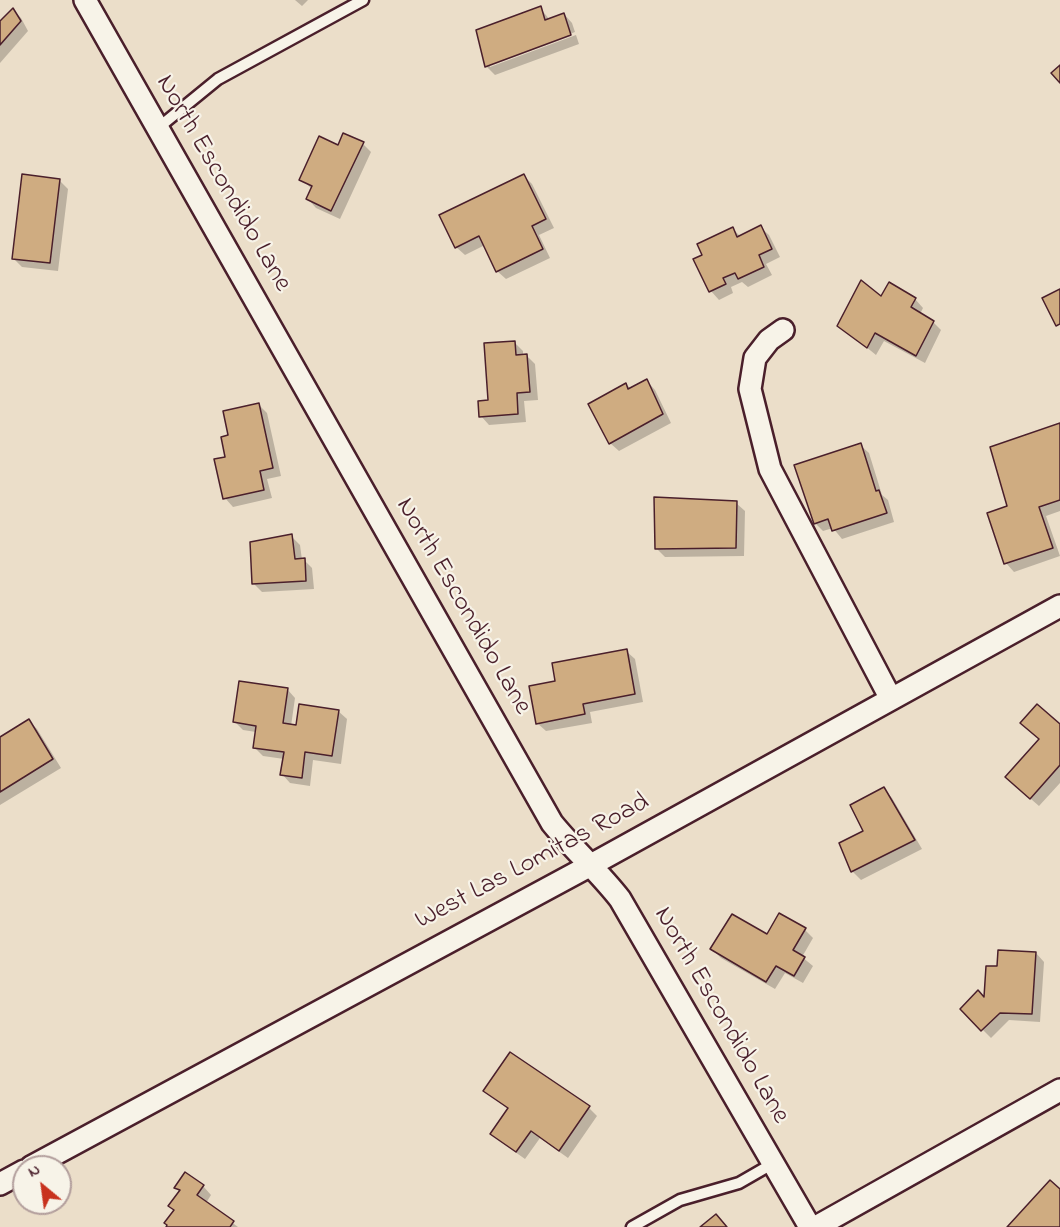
<!DOCTYPE html>
<html>
<head>
<meta charset="utf-8">
<style>
	body { margin:0 }
	#map { position:relative; width:1060px; height:1227px; overflow:hidden; background:#ebdec9; font-family:"Indie Flower",sans-serif }
	canvas { display:block }
	.north { position:absolute; left:12px; top:1155px; width:60px; height:60px; box-sizing:border-box; background:#f7f3e8; border:2px solid #b29e9c; border-radius:50%; rotate:331deg; font-size:16px; font-weight:700; line-height:24px; text-align:center; color:#4a1f2b }
	.north::after { content:''; display:block; margin:auto; width:21px; height:27px; background:#c8321e; clip-path:polygon(50% 0,100% 100%,50% 72%,0 100%) }
</style>
</head>
<body>
<div id="map">
<canvas width="1060" height="1227"></canvas>
<div class="north">N</div>
</div>
<script>
const c = document.querySelector('canvas').getContext('2d');
c.lineJoin = 'round';
function fill(path, color) {
  c.fillStyle = color;
  c.fill(path, 'evenodd');
}
function stroke(path, color, width, dash) {
  c.strokeStyle = color;
  c.lineWidth = width;
  c.lineCap = dash ? 'butt' : 'round';
  c.setLineDash(dash || []);
  c.stroke(path);
}
function drawText(font, color, halo, rows, align = 'center') {
  c.font = font + ' "Indie Flower",sans-serif';
  c.lineWidth = 4.5;
  c.setLineDash([]);
  c.textBaseline = 'middle';
  c.strokeStyle = halo;
  c.fillStyle = color;
  for (const [text, x, y, turn = 0] of rows) {
    c.save();
    c.translate(x, y);
    c.rotate((+turn || 0) * Math.PI / 180);
    c.textAlign = isNaN(turn) ? turn : align;
    if (halo) c.strokeText(text, 0, 0);
    c.fillText(text, 0, 0);
    c.restore();
  }
}
fill(new Path2D(`
	M295 0H308L302 6Z
	M540 8 550 20 564 14 572 23 575 32 490 63V67L576 35 579 44 495 75 486 66Z
	M13 10 21 18 28 31 0 63V23Z
	M363 144 371 152 340 219 316 208 308 199 312 189 301 179 339 147Z
	M524 176 532 184 554 228 539 235 550 258 506 279 497 271 485 245 465 255 456 247Z
	M59 180 68 189 58 271 22 267 13 258Z
	M760 227 769 235 780 257 766 264 772 275 748 287 742 282 731 287 733 293 719 300 711 291 704 255 732 228 741 237Z
	M881 298 915 299 923 308 920 314 933 322 941 330 925 363 884 341 876 355 839 325Z
	M514 342 523 351V356H527L535 364 538 400 524 401 526 422 489 425 481 416 490 401Z
	M647 381 655 390 671 423 619 451 610 443 626 384 631 389Z
	M258 404 267 413 281 476 267 479 272 498 233 507 225 498 230 437Z
	M1060 425V511L1046 516 1060 556 1014 572 1006 563 1009 507Z
	M860 445 869 453 882 495 888 500 894 522 842 539 833 528 823 531 815 523Z
	M736 503 745 511 744 556 665 557 657 549Z
	M291 536 300 545 302 560H304L312 568 314 589 262 592 254 584Z
	M626 651 635 659 643 702 590 712 592 723 546 731 537 723 557 682Z
	M287 689 295 698 291 726 297 727 338 711 347 719 341 764 313 760 310 786 290 783 282 774 284 759 263 756 254 747 256 732 243 730 235 722Z
	M29 721 37 729 61 768 0 805V738Z
	M1060 726V783L1039 806 1016 786Z
	M884 789 892 798 922 849 861 880 853 872 841 843 865 831Z
	M805 930 813 938 802 957 813 966 803 983 785 973 775 989 721 958 712 949Z
	M1036 953 1044 962 1040 1022 1009 1020 991 1038 962 1009 986 1000 998 968Z
	M485 1091 589 1108 597 1116 568 1158 540 1138 525 1159 501 1142 492 1134 509 1110Z
	M203 1186 211 1195 206 1203 238 1227H168L175 1210 180 1192 176 1188Z`), '#0003');
const building = new Path2D(`
	M541 6 545 20 564 13 571 35 485 67 476 30Z
	M13 8 21 21 0 45V21Z
	M1060 65V83L1051 73Z
	M343 133 364 142 331 211 306 199 312 186 299 180 319 136 338 145Z
	M22 174 60 179 50 263 12 259Z
	M524 174 546 219 532 226 543 249 496 272 479 236 455 248 439 215Z
	M761 225 772 249 759 255 764 267 738 279 735 273 723 278 726 284 709 292 693 259 702 255 697 244 733 227 737 237Z
	M861 280 881 296 889 282 916 298 911 307 934 321 916 356 875 333 867 348 837 326Z
	M1060 289V324L1056 326 1042 298Z
	M515 341 516 355 527 354 530 392 517 393 518 414 479 417 478 401 488 400 484 343Z
	M647 379 663 414 609 444 588 404 626 383 628 389Z
	M259 403 273 468 260 471 264 490 223 499 214 459 225 457 221 437 228 435 223 411Z
	M1060 423V500L1039 507 1053 548 1004 564 987 513 1007 506 990 447Z
	M861 443 876 491 879 490 887 513 832 531 828 519 814 524 794 465Z
	M654 497 737 501 736 548 655 549Z
	M292 534 295 559 305 558 306 581 252 584 250 542Z
	M627 649 635 694 583 704 585 714 536 724 529 686 555 681 552 663Z
	M239 681 288 688 283 723 296 725 299 704 339 710 332 756 305 752 302 778 280 775 284 752 253 748 256 726 233 722Z
	M1037 704 1060 724V765L1030 799 1005 777 1039 739 1020 723Z
	M29 719 53 759 0 792V737Z
	M884 787 915 840 851 872 839 843 863 831 850 805Z
	M779 913 806 928 793 950 805 957 794 976 776 966 766 982 710 949 732 914 767 934Z
	M998 950 1036 952 1032 1014 1000 1013 981 1031 960 1009 978 990 984 997 986 966H997Z
	M510 1052 590 1106 559 1151 531 1131 516 1152 490 1134 508 1108 483 1091Z
	M185 1172 204 1185 197 1195 234 1221 230 1227H166L167 1225 164 1223 174 1210 168 1206 180 1190 174 1188Z
	M1050 1180 1060 1189V1227H1007Z
	M716 1214 727 1227H700Z`);
fill(building, '#cfac81');
stroke(building, '#4a1f2b', 1.5);
const lane = new Path2D(`
	M158 128 218 79 363 0
	M632 1227 680 1200 739 1183 772 1164`);
const street = new Path2D(`
	M85 0 552 823C574 850 599 872 620 899L810 1227
	M783 330 769 340 755 358 750 389 770 469 891 699
	M31 1167 591 865 1060 606
	M0 1184 24 1171
	M816 1227 1060 1090`);
stroke(lane, '#4a1f2b', 15);
stroke(street, '#4a1f2b', 26);
stroke(lane, '#f7f3e8', 10);
stroke(street, '#f7f3e8', 21);
drawText('27px', '#4a1f2b', '#f7f3e8', [
	["North Escondido Lane",222,184,60],
	["North Escondido Lane",462,607,60],
	["West Las Lomitas Road",533,863,-28],
	["North Escondido Lane",720,1016,60]
]);
</script>
</body>
</html>
